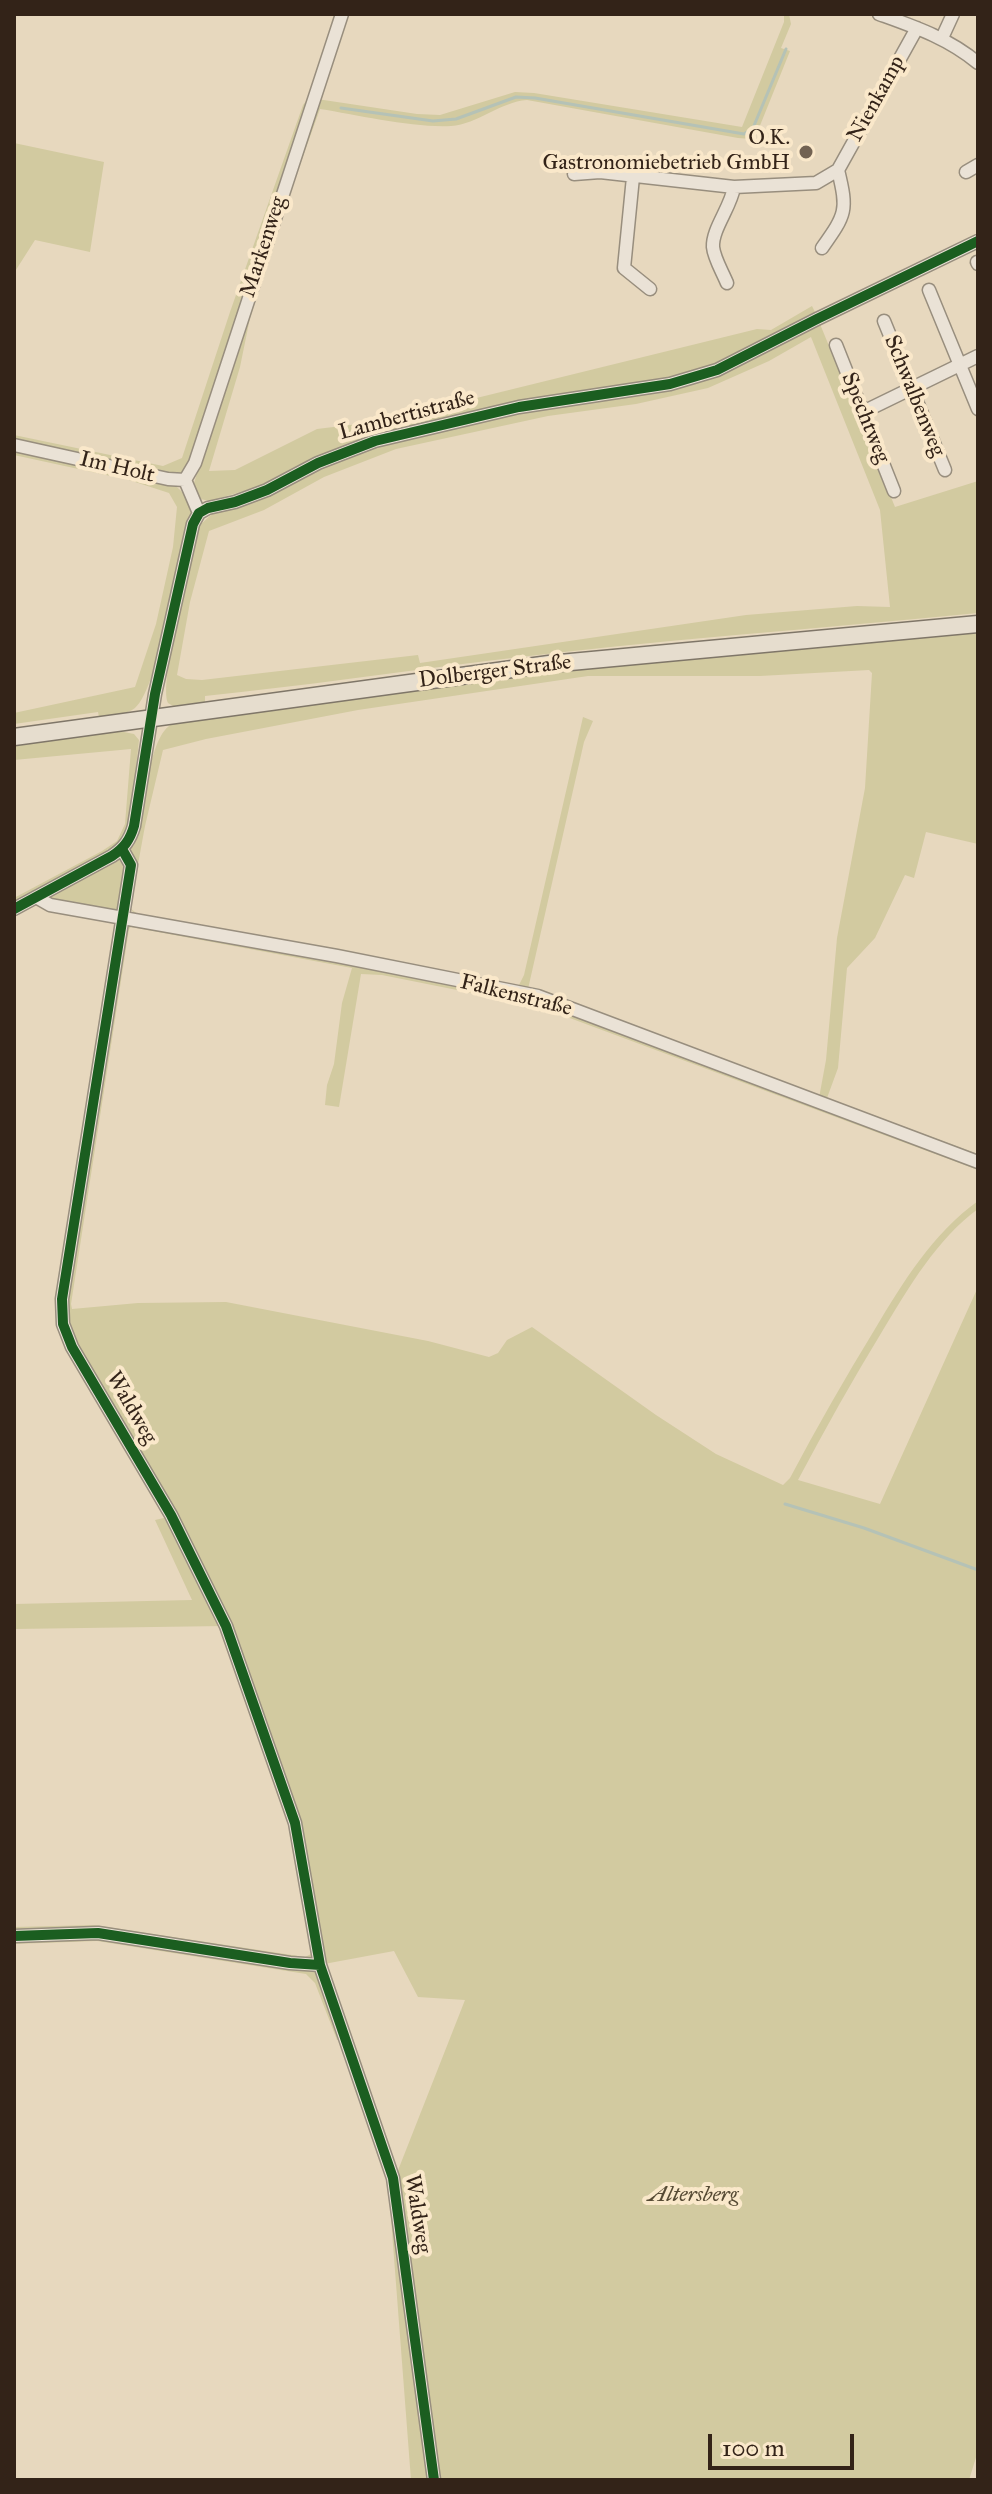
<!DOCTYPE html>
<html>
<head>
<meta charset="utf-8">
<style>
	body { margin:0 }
	#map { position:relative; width:992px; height:2494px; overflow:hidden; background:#e7d8be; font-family:"IM FELL Great Primer",serif }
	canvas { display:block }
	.frame { position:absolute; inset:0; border:16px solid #332318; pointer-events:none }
	.scale { position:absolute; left:708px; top:2434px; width:146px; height:36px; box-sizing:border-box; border:4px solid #332318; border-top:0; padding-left:10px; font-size:24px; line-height:28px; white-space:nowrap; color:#332318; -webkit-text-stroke:6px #fae8ca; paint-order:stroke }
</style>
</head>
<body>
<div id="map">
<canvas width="992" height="2494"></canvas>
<div class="frame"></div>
<div class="scale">100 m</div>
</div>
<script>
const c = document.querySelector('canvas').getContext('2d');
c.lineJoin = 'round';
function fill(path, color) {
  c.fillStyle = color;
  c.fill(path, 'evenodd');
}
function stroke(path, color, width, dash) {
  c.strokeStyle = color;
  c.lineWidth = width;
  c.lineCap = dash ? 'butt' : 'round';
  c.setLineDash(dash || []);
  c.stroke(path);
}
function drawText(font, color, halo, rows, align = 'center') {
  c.font = font + ' "IM FELL Great Primer",serif';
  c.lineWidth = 8;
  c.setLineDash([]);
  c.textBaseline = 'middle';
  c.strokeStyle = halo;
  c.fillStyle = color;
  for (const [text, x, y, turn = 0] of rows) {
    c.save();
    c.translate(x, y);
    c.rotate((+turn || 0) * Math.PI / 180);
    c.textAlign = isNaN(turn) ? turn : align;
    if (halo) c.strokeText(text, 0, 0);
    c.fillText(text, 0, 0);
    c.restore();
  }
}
fill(new Path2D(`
	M784 14H789L791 24 781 48 790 51 757 133 751 139 738 138 527 100C500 102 478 124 451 126 413 128 358 115 320 109L279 223 250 318 240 367 209 471 235 470 317 429 383 421 757 329 771 330 812 306 816 314 715 366 670 379 519 401 417 427 267 484 210 501 200 499 193 486 317 99 417 114 440 115 515 92 534 93 742 127 784 22Z
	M312 94 192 464 181 474 169 475 14 441V435L163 466 182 458 230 312 303 105Z
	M14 143 104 162 90 252 35 240 14 273Z
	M820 324 895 507 978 481V613C817 629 655 640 495 660 398 672 302 686 205 696V702L173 706 168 703C159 683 188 570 195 541L200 525 212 514 237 507 320 466 377 446 519 412 672 389ZM811 337 880 510 890 607 857 606 746 615 420 663 418 655 202 680 186 679 177 675 190 602 209 531 264 510 324 477 396 449 548 416 636 404 708 388 769 361Z
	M14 447 169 482C182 489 187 497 192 511 182 548 159 688 135 708 127 715 110 715 99 717L98 712 14 724V713L135 687 156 624 173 547 177 507 169 493 129 480 14 455Z
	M978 630V844L926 832 914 878 905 875 875 938 847 968 838 1068 827 1098 978 1154V1158L819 1098 826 1060 837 938 865 788 872 673 869 670 760 676H588L358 710 206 739 163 750 145 826 130 908 140 916 518 987 524 975 583 717 593 721 584 742 528 989 546 997 138 917 130 909C130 891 127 870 130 852 131 844 136 836 138 829 145 804 149 736 172 724L500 677Z
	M119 731 134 734 139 740 130 824 122 839 111 851 14 904V898L102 851 117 841 125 824 131 749 14 760V746Z
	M121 858 127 864 119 913 52 903 48 897Z
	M132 923 538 1001 978 1164V1170L559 1014 527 1004 382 975 361 974 339 1107 325 1105 327 1085 334 1064 342 1003 352 968 131 927 129 929 71 1304 72 1309 138 1303 226 1302 428 1341 489 1357 498 1353 507 1340 532 1327 656 1415 716 1454 783 1485 790 1478C817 1427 845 1378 875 1329 903 1282 933 1233 978 1201V1209C937 1239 909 1287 883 1330 853 1379 825 1429 798 1480L880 1504 978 1287V2451L969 2480H411L388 2179 395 2178 465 2000 418 1997 394 1951 324 1964 297 1822 224 1626 14 1629V1604L192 1600 155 1520 168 1517 75 1346 67 1326 66 1297 124 930Z
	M94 1925 305 1957 311 1954 312 1942 314 1955 311 1960 305 1961 98 1931 14 1933V1927Z
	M96 1935 311 1969 320 1975 343 2038 337 2040 315 1983 306 1974 97 1941 14 1944V1938Z`), '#d2caa0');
stroke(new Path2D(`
	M341 108 433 121 456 119 516 97 535 98 744 134 753 128 786 49
	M785 1504 864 1528 978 1570`), '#b5c2b6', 3);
const minor = new Path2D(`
	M879 14C915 27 948 38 978 63
	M942 38 953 14
	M838 170 917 28
	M966 172 978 165
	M574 174 600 172 734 187 816 183 838 170C848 211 846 214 822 248
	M633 177 624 268 650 289
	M977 262 978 264
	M727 283C722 271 714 258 713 247 712 229 731 207 734 187
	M929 290 978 409
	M884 321 945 470
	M836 345 894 491
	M863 412 978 356
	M14 445 168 479 185 480
	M185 480 195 463 342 14
	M185 480 199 513
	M122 849 131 865 62 1299 63 1324 72 1347 171 1515 226 1626 295 1823 320 1965 393 2178 434 2480
	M36 897 50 905 337 956 538 996 978 1162
	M14 909 112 856C124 848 130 840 134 826L155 694 193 524 199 513 208 508 235 502 267 490 318 463 375 441 519 407 670 384 717 370 817 319 978 241
	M14 1936 98 1933 290 1963 320 1965`);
const major = new Path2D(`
	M14 737 549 664 978 624`);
stroke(minor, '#988e7e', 15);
stroke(major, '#7f7668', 19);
stroke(minor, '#eae2d6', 12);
stroke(major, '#e6ddce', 16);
stroke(new Path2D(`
	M122 849 131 865 62 1299 63 1324 72 1347 171 1515 226 1626 295 1823 320 1965 393 2178 434 2480
	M14 909 112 856C124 848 130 840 134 826L155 694 193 524 199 513 208 508 235 502 267 490 318 463 375 441 519 407 670 384 717 370 817 319 978 241
	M14 1936 98 1933 290 1963 320 1965`), '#1b5e20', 10);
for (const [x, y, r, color] of [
	[806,152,8,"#726252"]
]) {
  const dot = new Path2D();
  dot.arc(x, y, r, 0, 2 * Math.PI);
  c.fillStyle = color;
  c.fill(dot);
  stroke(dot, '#fae8ca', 3);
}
drawText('22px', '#332318', '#fae8ca', [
	["Nienkamp",877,99,-61],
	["Markenweg",264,247,-72],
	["Schwalbenweg",914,396,68],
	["Lambertistraße",407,416,-15],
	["Spechtweg",865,418,68],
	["Im Holt",117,468,13],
	["Dolberger Straße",495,672,-7],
	["Falkenstraße",516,996,14],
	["Waldweg",131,1408,60],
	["Waldweg",417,2214,81]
]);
drawText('22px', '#332318', '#fae8ca', [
	["O.K.",790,139],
	["Gastronomiebetrieb GmbH",790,164]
], 'right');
drawText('italic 22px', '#564a34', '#fae8ca', [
	["Altersberg",693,2196]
]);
</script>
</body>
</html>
